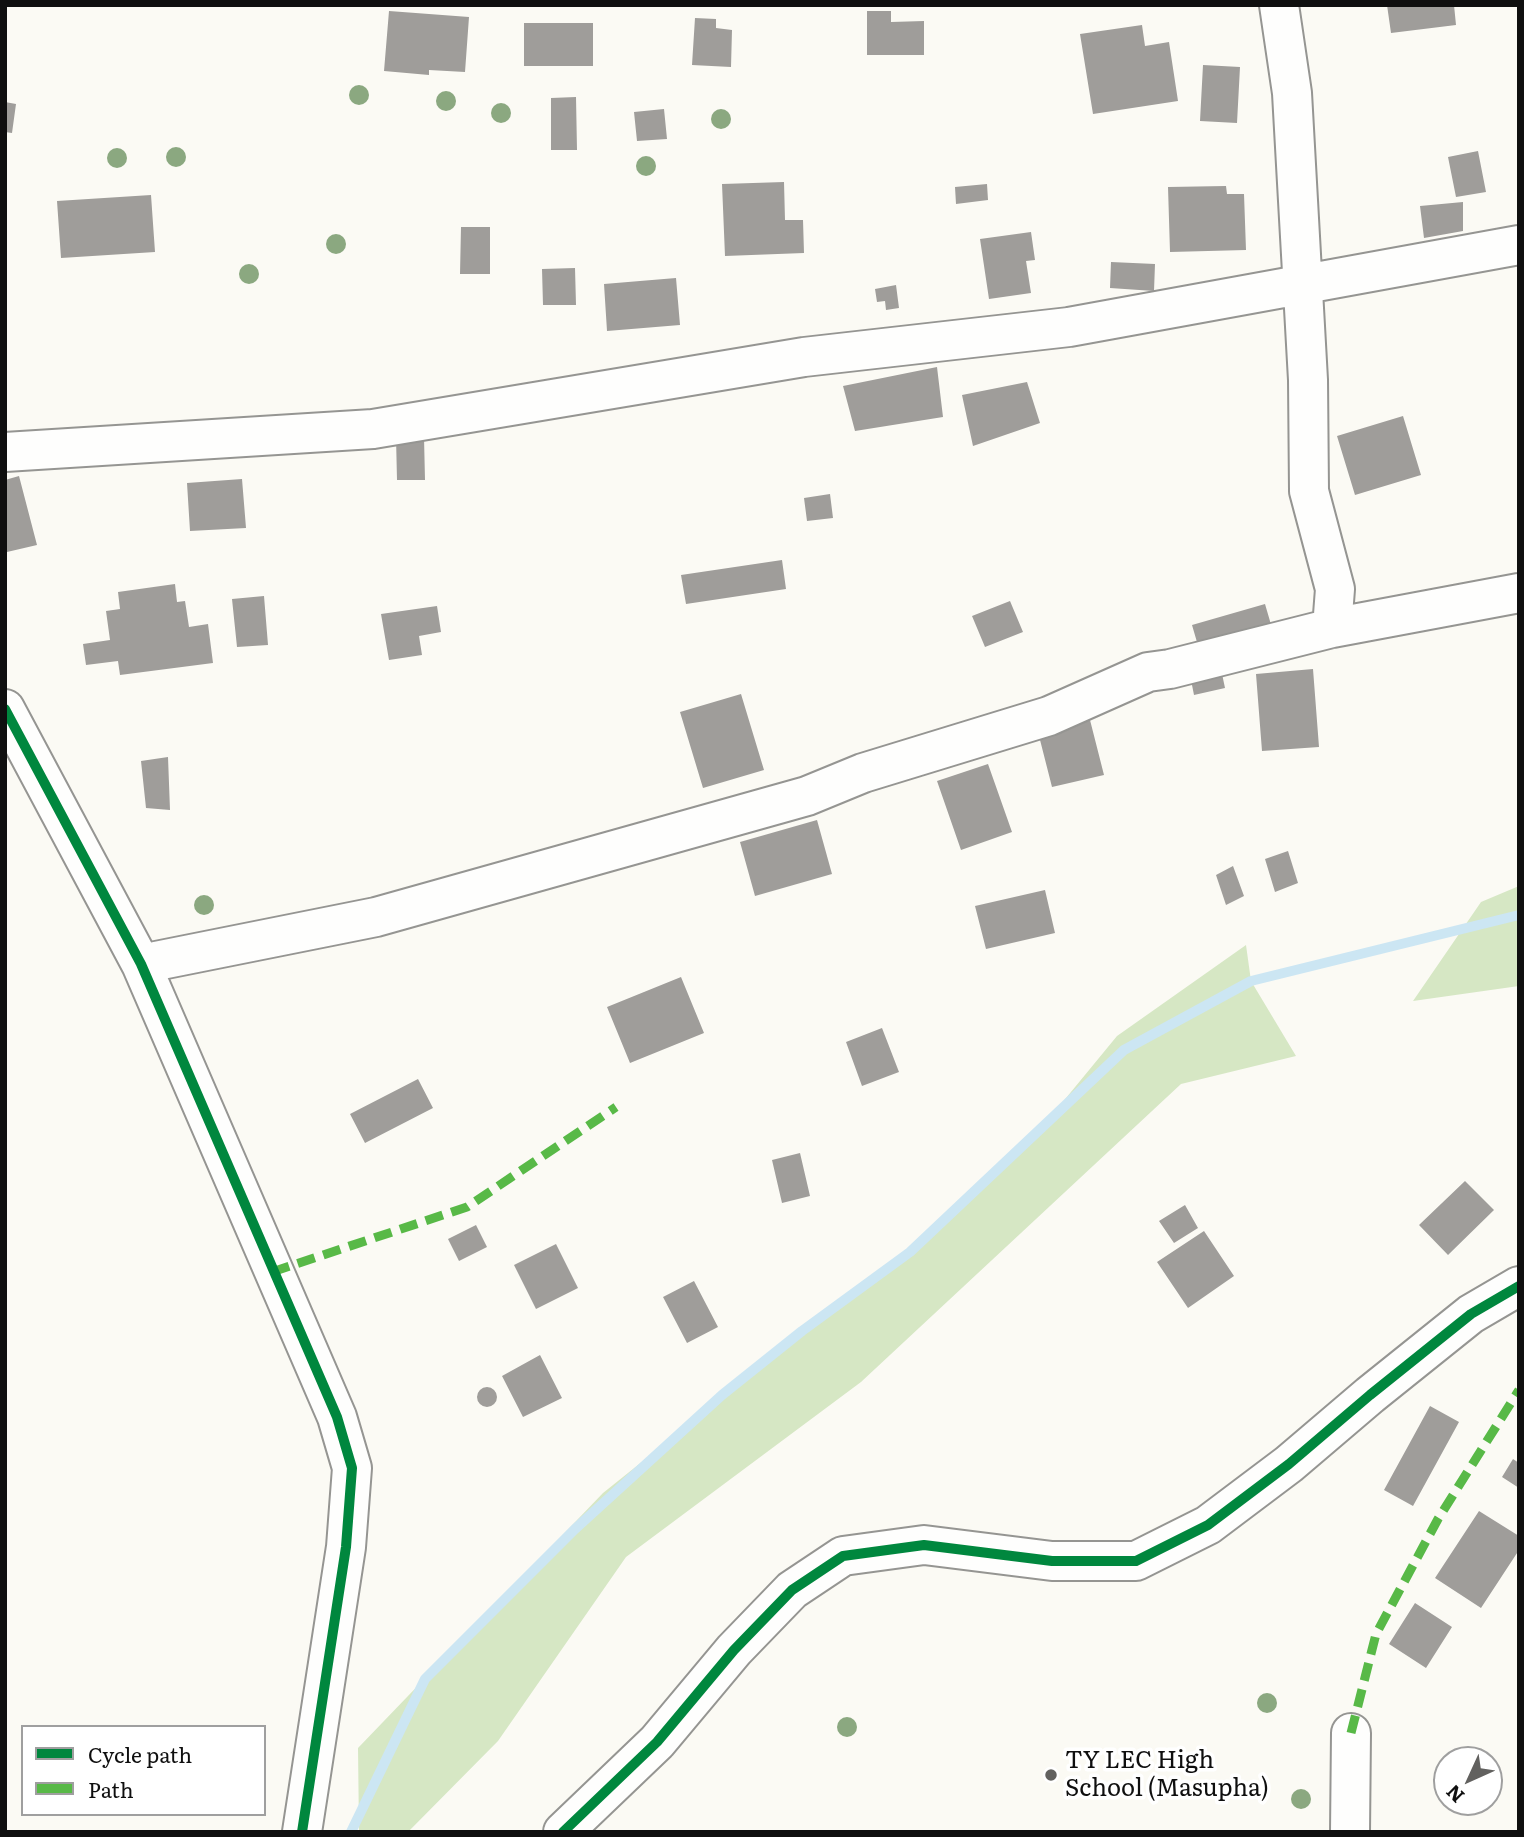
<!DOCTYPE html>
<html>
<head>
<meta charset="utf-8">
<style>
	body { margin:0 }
	#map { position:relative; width:1524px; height:1837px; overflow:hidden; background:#fbfaf4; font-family:Literata,serif }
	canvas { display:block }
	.frame { position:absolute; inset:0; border:7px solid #0f0f0f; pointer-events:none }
	.legend { position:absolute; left:21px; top:1725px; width:245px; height:91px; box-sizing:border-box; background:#fff; border:2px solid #9f9f9f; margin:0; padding:9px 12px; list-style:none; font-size:21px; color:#0f0f0f }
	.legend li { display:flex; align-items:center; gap:14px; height:35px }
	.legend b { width:35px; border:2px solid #9f9f9f }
	.north { position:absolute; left:1433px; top:1746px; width:70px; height:70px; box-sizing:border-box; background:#fff; border:2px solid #9f9f9f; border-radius:50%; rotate:225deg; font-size:19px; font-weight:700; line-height:28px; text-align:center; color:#0f0f0f }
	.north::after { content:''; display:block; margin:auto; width:24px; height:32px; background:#62615f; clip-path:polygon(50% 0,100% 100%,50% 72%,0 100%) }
</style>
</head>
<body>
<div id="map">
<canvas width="1524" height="1837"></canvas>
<div class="frame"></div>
<ul class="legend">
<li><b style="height:9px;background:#00873e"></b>Cycle path</li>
<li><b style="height:9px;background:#58b947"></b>Path</li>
</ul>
<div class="north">N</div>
</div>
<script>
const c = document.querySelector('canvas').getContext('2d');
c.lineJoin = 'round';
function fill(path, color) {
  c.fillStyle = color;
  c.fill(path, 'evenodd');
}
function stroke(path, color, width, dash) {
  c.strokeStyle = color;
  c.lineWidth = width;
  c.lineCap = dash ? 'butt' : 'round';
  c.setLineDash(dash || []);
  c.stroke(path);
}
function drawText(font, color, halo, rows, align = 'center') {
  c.font = font + ' Literata,serif';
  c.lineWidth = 7;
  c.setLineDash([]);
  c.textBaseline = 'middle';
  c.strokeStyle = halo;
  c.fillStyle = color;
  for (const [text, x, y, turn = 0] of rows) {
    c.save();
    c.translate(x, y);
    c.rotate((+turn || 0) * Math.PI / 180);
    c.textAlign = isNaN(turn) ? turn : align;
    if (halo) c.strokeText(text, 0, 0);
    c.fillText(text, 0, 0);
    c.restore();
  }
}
fill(new Path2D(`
	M1519 886V986L1413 1001 1481 902Z
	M1246 945 1251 981 1296 1056 1181 1084 861 1382 626 1557 498 1741 408 1832H359L358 1748 603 1493 903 1253 1043 1126 1117 1036Z`), '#d6e7c4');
stroke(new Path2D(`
	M351 1832 425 1679 575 1529 722 1395 802 1331 910 1252 1124 1050 1251 981 1519 915`), '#cce6f3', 10);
fill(new Path2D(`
	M1387 5H1454L1456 25 1391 33Z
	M389 11 469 17 465 72 429 70V75L384 71Z
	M867 11H891V22L924 21V55H867Z
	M695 18 716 19V28L732 30 731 67 692 65Z
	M524 23H593V66H524Z
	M1142 25 1145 46 1169 42 1178 101 1093 114 1080 34Z
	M1203 65 1240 67 1237 123 1200 121Z
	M576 97 577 150H551V98Z
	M5 102 16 104 12 133 5 132Z
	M664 109 667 139 637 141 634 112Z
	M1478 151 1486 192 1456 197 1448 157Z
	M784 182 785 220H803L804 253 725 256 722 184Z
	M987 184 988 200 956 204 955 187Z
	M1226 186 1227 194H1244L1246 250 1170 252 1168 187Z
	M151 195 155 252 61 258 57 201Z
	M1463 202V231L1424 238 1420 206Z
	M461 227H490V274H460Z
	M1031 232 1035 260 1026 261 1031 293 989 299 980 239Z
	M1111 262 1155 264 1154 291 1110 288Z
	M575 268 576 305H543L542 269Z
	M676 278 680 325 607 331 604 284Z
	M896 285 899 308 886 310 885 301 877 302 875 289Z
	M937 367 943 417 855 431 843 386Z
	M1027 382 1040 423 973 446 962 395Z
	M1403 416 1421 475 1355 495 1337 436Z
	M396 437H424L425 480H397Z
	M19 476 37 545 7 552 5 543V480Z
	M242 479 246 528 190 531 187 483Z
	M830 494 833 518 807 521 804 498Z
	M782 560 786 589 686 604 681 575Z
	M175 584 177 602 185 601 189 627 208 624 213 663 120 675 118 661 86 665 83 644 110 640 106 611 120 609 118 592Z
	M264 596 268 645 237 647 232 599Z
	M1010 601 1023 632 985 647 972 616Z
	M1265 604 1272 628 1199 649 1192 625Z
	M437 606 441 632 419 636 422 655 389 660 381 614Z
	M1221 669 1225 688 1194 695 1190 675Z
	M1313 669 1319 747 1262 751 1256 674Z
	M741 694 764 770 703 788 680 712Z
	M1090 720 1104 775 1052 787 1038 732Z
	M168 757 170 810 146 808 141 761Z
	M988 764 1012 832 961 850 937 781Z
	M817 820 832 874 755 896 740 842Z
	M1288 851 1298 883 1275 892 1265 859Z
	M1233 866 1244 896 1226 905 1216 875Z
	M1045 890 1055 933 986 949 975 906Z
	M681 977 704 1033 630 1063 607 1007Z
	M882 1028 899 1072 862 1086 846 1042Z
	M418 1079 433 1108 365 1143 350 1114Z
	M800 1153 810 1196 782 1203 772 1160Z
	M1465 1181 1494 1210 1448 1255 1419 1225Z
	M1185 1205 1198 1228 1174 1243 1159 1221Z
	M476 1225 487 1247 459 1261 448 1239Z
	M1204 1231 1234 1276 1188 1308 1157 1262Z
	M556 1244 578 1288 536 1309 514 1265Z
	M694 1281 718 1327 687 1343 663 1297Z
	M540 1355 562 1398 523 1417 502 1376Z
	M477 1397a10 10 0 1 1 20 0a10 10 0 1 1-20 0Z
	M1430 1406 1459 1422 1413 1506 1384 1490Z
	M1513 1459 1519 1463V1488L1502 1477Z
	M1479 1511 1519 1536V1550L1481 1608 1435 1578Z
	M1415 1603 1452 1627 1426 1668 1389 1644Z`), '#9f9d9a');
const minor = new Path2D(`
	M1279 5 1292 93 1308 380 1309 491 1335 589 1332 628
	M5 452 373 429 804 357 1069 327 1519 245
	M5 709 141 964 337 1417 352 1468 346 1547 302 1832
	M141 964 376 917 807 796 863 773 1049 716 1148 672 1170 669 1332 628 1519 593
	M563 1832 657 1742 734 1650 792 1590 843 1556 924 1545 1052 1561H1136L1208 1525 1289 1464 1370 1395 1471 1314 1519 1286
	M1350 1832 1351 1733`);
stroke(minor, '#959592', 42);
stroke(minor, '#fefefd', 38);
stroke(new Path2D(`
	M272 1272 467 1207 616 1107
	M1351 1733 1376 1634 1438 1519 1519 1390`), '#58b947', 9, [18, 9]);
stroke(new Path2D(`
	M5 709 141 964 337 1417 352 1468 346 1547 302 1832
	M563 1832 657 1742 734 1650 792 1590 843 1556 924 1545 1052 1561H1136L1208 1525 1289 1464 1370 1395 1471 1314 1519 1286`), '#00873e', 10);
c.fillStyle = '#8ba880';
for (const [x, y] of [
	[359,95],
	[446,101],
	[501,113],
	[721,119],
	[176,157],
	[117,158],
	[646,166],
	[336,244],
	[249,274],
	[204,905],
	[1267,1703],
	[847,1727],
	[1301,1799]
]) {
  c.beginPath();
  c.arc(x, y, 10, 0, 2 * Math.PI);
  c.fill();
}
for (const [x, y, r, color] of [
	[1051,1775,7,"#62615f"]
]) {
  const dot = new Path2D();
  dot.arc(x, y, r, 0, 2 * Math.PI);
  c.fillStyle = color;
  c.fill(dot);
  stroke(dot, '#fff', 2.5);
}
drawText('24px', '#0f0f0f', '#fff', [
	["TY LEC High",1065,1761],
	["School (Masupha)",1065,1789]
], 'left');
</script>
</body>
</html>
